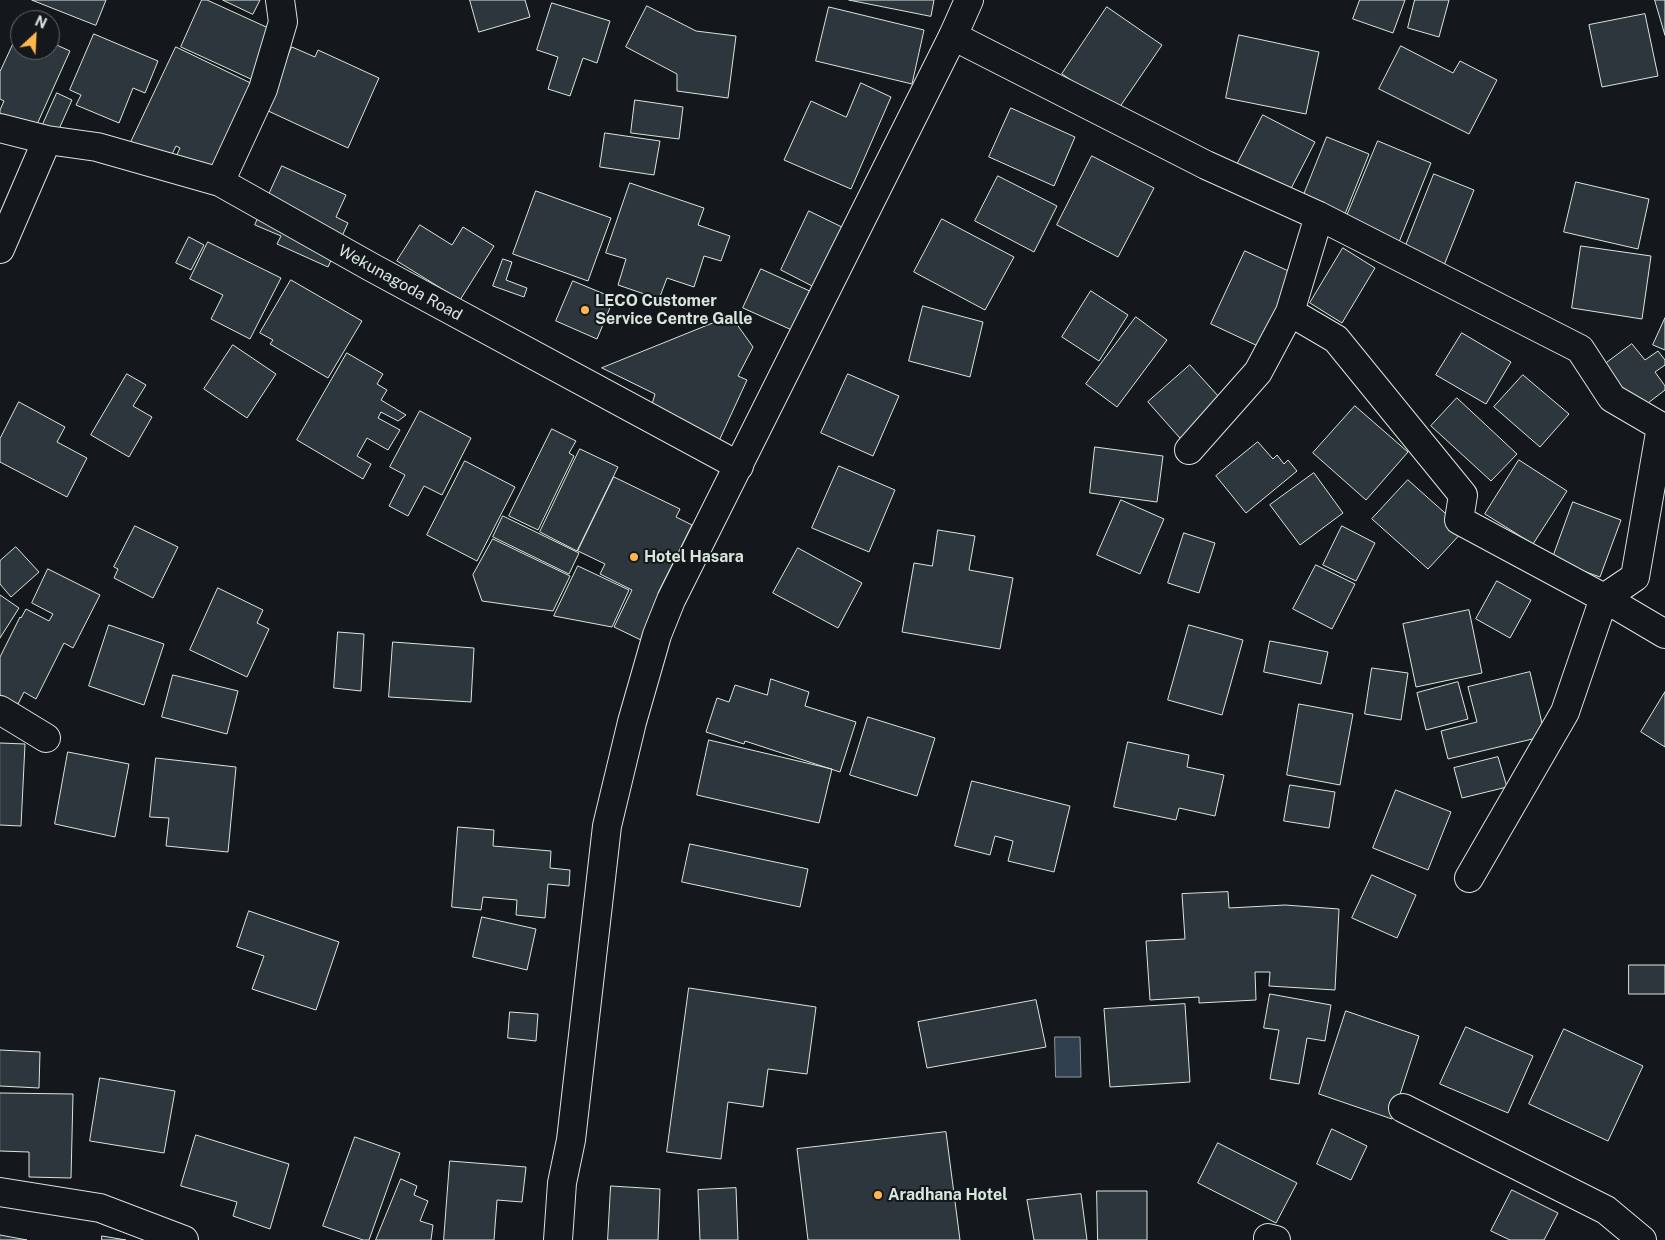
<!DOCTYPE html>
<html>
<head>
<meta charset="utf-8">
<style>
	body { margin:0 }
	#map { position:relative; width:1665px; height:1240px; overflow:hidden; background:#14181c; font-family:"Public Sans",sans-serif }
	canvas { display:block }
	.north { position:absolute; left:10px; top:10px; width:50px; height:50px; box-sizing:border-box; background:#14181c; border:1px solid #626a69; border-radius:50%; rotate:25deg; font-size:14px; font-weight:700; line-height:20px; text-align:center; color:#d8e6dc }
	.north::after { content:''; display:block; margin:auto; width:18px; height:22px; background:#ffb74d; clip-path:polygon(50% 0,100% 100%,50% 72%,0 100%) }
</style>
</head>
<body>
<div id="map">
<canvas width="1665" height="1240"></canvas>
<div class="north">N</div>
</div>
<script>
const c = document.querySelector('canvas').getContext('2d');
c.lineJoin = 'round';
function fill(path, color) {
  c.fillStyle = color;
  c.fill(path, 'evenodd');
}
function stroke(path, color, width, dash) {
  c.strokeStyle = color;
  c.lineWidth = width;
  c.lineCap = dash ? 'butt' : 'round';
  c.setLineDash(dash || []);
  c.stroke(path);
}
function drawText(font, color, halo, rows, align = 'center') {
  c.font = font + ' "Public Sans",sans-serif';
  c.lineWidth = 4;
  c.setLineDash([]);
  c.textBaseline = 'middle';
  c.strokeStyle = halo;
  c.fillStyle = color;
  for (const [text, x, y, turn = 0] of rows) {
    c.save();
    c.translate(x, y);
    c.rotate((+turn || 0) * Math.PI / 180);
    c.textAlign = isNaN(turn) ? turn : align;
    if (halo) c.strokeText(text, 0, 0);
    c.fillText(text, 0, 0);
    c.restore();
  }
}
const water = new Path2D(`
	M1055 1037H1080L1081 1077H1056Z`);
fill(water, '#2f3f4d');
stroke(water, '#939e99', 1);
const building = new Path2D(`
	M32 0H106L96 25Z
	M202 0H207L275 31 253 80 181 47Z
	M223 0H260L253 14Z
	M470 0H525L530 17 479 32Z
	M849 0H934L931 16Z
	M1360 0H1405L1393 33 1353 19Z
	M1415 0H1449L1439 37 1408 28Z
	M1655 0H1665V35Z
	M552 3 610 21 597 63 583 58 570 96 548 89 558 57 537 50Z
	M647 6 696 31 736 36 728 98 677 91V74L626 47Z
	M829 7 924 30 912 84 816 61Z
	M1107 7 1162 45 1117 111 1062 74Z
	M1645 14 1658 76 1602 87 1589 25Z
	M20 29V50H50V42L70 51 34 131 0 115V110L4 101 0 99V72Z
	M94 34 158 61 145 93 133 88 119 123 76 105 81 95 70 90Z
	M1239 35 1319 52 1306 114 1226 98Z
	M1401 46 1453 73 1460 61 1497 80 1469 134 1379 89Z
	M176 47 263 89 209 193 168 174 180 148 176 146 160 179 122 161Z
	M292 47 315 57 318 50 379 78 348 148 264 109Z
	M861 83 891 97 851 189 784 160 811 101 846 117Z
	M57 93 72 100 50 149 35 142Z
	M635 100 683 107 679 139 631 133Z
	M1011 108 1075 137 1054 186 989 157Z
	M1263 115 1315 142 1282 206 1230 178Z
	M605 133 660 141 654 175 600 167Z
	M1327 137 1369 154 1339 229 1297 212Z
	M1378 141 1431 163 1393 257 1339 235Z
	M1092 156 1154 188 1118 257 1057 225Z
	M282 166 346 195 336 217 348 223 328 267 277 244 281 236 255 225Z
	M1434 174 1474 190 1437 283 1397 268Z
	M998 176 1057 206 1034 252 975 221Z
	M1576 182 1649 199 1638 249 1564 232Z
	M630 183 704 208 698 225 730 236 721 261 704 256 694 287 667 278 659 299 618 285 626 259 606 253Z
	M536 191 611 218 588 281 513 254Z
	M809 211 846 229 816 288 781 270Z
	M942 219 1014 257 985 310 914 272Z
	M420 225 452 245 463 227 494 246 460 300 397 261Z
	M189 237 204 245 191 270 176 263Z
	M208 242 281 278 250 339 211 319 223 295 190 279Z
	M1581 246 1651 256 1642 319 1572 308Z
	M1343 248 1375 268 1342 323 1310 303Z
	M1245 251 1295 274 1260 347 1211 324Z
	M503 259 512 262 506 280 527 288 524 297 493 286Z
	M761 269 812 292 794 331 743 308Z
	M291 280 362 321 328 378 270 344 273 340 260 333Z
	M573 281 614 298 597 339 556 321Z
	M1091 291 1128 315 1099 361 1062 337Z
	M923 306 983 322 970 377 909 361Z
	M731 316 753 347 738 376 747 380 718 443 650 411 655 394 602 368Z
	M1136 317 1167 340 1117 407 1086 384Z
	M1665 318V350L1653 345Z
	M1462 333 1511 362 1486 404 1436 375Z
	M1632 344 1645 360 1658 351 1665 360V365L1655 372 1665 386V390L1631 416 1597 370Z
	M233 345 276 374 247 418 204 389Z
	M347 353 383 374 377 384 387 390 381 400 406 415 398 421 381 412 378 418 400 430 388 450 367 438 357 456 371 464 363 479 297 440Z
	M1190 365 1229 408 1187 446 1148 402Z
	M127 374 146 385 133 406 152 417 129 457 91 435Z
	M848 374 899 396 873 456 821 433Z
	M1523 375 1569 414 1540 447 1494 407Z
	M1457 398 1517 454 1491 481 1431 426Z
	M19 402 65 427 57 442 87 458 67 497 0 462V439Z
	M1355 406 1408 452 1366 500 1313 453Z
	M420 411 471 438 442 495 424 486 408 516 389 506 405 475 390 467Z
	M552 429 576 441 569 453 574 456 538 530 509 516Z
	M1258 442 1273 459 1277 455 1284 464 1288 460 1297 471 1246 513 1216 476Z
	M1095 447 1163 456 1157 502 1090 493Z
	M580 449 618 467 577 551 540 532Z
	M1519 460 1567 491 1533 544 1485 514Z
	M465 461 515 487 477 561 427 535Z
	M839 466 895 490 869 552 812 528Z
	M1314 473 1343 513 1300 545 1270 505Z
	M614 477 680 509 676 517 692 525 658 593 663 595 641 640 614 627 632 590 600 574 605 564 578 551Z
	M1408 480 1464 530 1428 569 1372 519Z
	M1121 500 1164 519 1140 574 1097 555Z
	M1573 502 1621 520 1600 577 1552 560Z
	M503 516 579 553 569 574 493 537Z
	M135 526 178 547 153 598 114 578 118 569 114 567Z
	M1342 526 1375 543 1356 581 1323 565Z
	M938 530 975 536 969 570 1013 578 1000 649 902 632 914 563 932 566Z
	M1184 533 1215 543 1199 593 1168 583Z
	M493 539 570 576 553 611 482 601 473 575Z
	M16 547 39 572 11 597 0 584V561Z
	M798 548 862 583 838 628 773 593Z
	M1316 565 1355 584 1332 629 1293 609Z
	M578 566 629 590 612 627 554 616Z
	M48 569 100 595 73 648 64 643 36 699 24 692 18 704 0 695V657L20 617 21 618 26 609 49 621 53 614 32 603Z
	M1497 581 1531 600 1510 638 1476 619Z
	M218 588 263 610 257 623 269 629 247 677 190 650Z
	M0 595 19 608 0 638Z
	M1469 610 1482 673 1416 687 1403 624Z
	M109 625 164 644 144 705 89 686Z
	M1189 625 1243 640 1222 715 1168 700Z
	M338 632 364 634 361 691 334 688Z
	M1270 641 1328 652 1321 684 1264 672Z
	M393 642 474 648 471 702 389 697Z
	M1372 668 1408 673 1401 720 1365 714Z
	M1530 672 1545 736 1448 759 1441 731 1477 722 1468 687Z
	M173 675 238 691 227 734 162 717Z
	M771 679 809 692 805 706 856 722 840 772 745 741 744 744 706 732 717 698 729 702 735 685 767 695Z
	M1458 682 1468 719 1426 730 1417 693Z
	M1665 692V747L1641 732Z
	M1299 704 1353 714 1340 785 1287 775Z
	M868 717 935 738 917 796 850 775Z
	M709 740 832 769 819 823 697 795Z
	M1128 742 1189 755 1187 767 1224 775 1215 816 1179 808 1176 820 1114 807Z
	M0 743 25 744 21 826 0 825Z
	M68 752 129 764 115 837 55 824Z
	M1498 757 1507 787 1462 798 1454 768Z
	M156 758 236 767 228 852 166 846 169 818 150 817Z
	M972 781 1070 806 1054 872 1008 861 1013 841 995 836 990 855 955 846Z
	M1290 785 1335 792 1329 828 1284 821Z
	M1396 790 1451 812 1428 870 1373 848Z
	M458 827 494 830 493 846 551 851 550 868 570 870 569 886 548 884 545 918 516 915 517 900 483 897 481 910 452 907Z
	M690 844 808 869 800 907 682 882Z
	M1372 875 1416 895 1397 938 1352 918Z
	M1228 892 1229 908 1285 905 1339 909 1335 990 1269 986 1270 972H1255L1256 1000 1199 1003V997L1150 1000 1146 941 1185 939 1182 894Z
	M249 911 339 942 316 1010 252 989 264 956 237 947Z
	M482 917 536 929 527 970 473 957Z
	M1629 965H1665V994H1629Z
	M689 988 816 1007 807 1074 768 1069 763 1107 728 1102 721 1159 667 1152Z
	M1270 994 1331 1005 1325 1041 1307 1038 1299 1084 1270 1079 1279 1030 1264 1028Z
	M1036 1000 1046 1047 927 1068 918 1022Z
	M1185 1004 1190 1082 1110 1087 1104 1009Z
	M1346 1011 1419 1036 1392 1119 1319 1094Z
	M510 1012 538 1014 536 1041 508 1038Z
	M1466 1027 1533 1056 1508 1113 1440 1084Z
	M1564 1029 1643 1066 1608 1141 1529 1104Z
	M0 1050 40 1052 39 1088 0 1086Z
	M100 1078 175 1091 164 1153 90 1141Z
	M0 1093 73 1094 71 1178 29 1177V1152L0 1151Z
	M1332 1129 1367 1146 1351 1180 1317 1164Z
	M946 1132 960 1240H808L797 1149Z
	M196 1135 289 1164 270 1229 233 1216 237 1202 181 1186Z
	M355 1137 400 1153 369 1240H363L323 1226Z
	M1218 1143 1297 1183 1276 1223 1198 1183Z
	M450 1161 526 1167 522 1202 497 1200 494 1240H444Z
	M401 1179 417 1186 414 1195 428 1201 420 1221 433 1225 431 1240H376Z
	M611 1186 660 1189 658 1240H608Z
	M736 1188 738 1240H700L698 1190Z
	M1512 1190 1558 1213 1544 1240H1510L1491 1231Z
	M1097 1191H1147V1240H1098Z
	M1081 1194 1087 1240H1034L1027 1200Z
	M0 1235 27 1240H0Z
	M102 1236 126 1240H102Z`);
fill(building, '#2c363c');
stroke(building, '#d8e6dc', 1);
const street = new Path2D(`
	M953 36 1206 165 1319 216 1580 349 1612 398 1665 429
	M0 128 47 140 97 147 220 182 371 267 739 466
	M220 182 263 89 283 22 280 0
	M0 249 47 140
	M1290 312 1336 339 1463 495 1459 520 1604 598 1665 634
	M1189 450 1258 372 1290 312 1319 216
	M0 710 46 738
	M1469 878 1565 712 1604 598 1635 577 1661 427
	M1403 1108 1606 1210 1642 1240
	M0 1192 100 1208 184 1240
	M1268 1238 1276 1240`);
const secondary = new Path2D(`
	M558 1240 562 1183 571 1140 607 826 632 722 657 635 671 600 953 36 969 0`);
stroke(street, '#d8e6dc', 30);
stroke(secondary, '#d8e6dc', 30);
stroke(street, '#14181c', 28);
stroke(secondary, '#14181c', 28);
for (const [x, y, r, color] of [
	[585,310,5,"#ffb74d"],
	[634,557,5,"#ffb74d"],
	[878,1195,5,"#ffb74d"]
]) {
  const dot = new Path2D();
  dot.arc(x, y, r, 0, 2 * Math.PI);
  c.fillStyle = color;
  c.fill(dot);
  stroke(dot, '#14181c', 2);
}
drawText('16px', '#d8e6dc', '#14181c', [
	["Wekunagoda Road",400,283,29]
]);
drawText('bold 16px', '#d8e6dc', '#14181c', [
	["LECO Customer",595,301],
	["Service Centre Galle",595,319],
	["Hotel Hasara",644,557],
	["Aradhana Hotel",888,1195]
], 'left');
</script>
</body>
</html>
